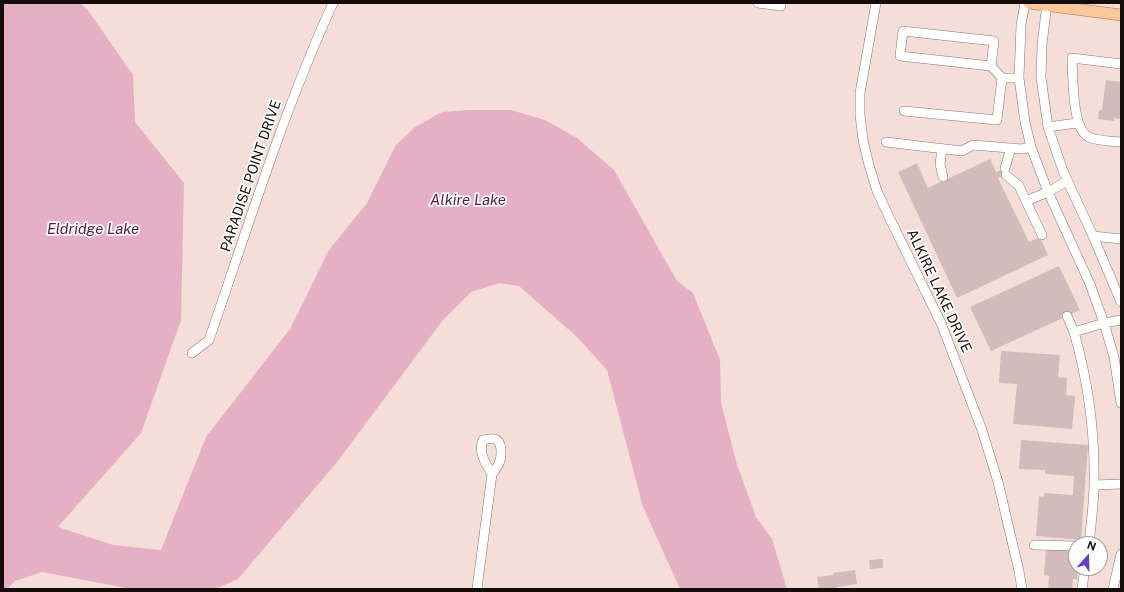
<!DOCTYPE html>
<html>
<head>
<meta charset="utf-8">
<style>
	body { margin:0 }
	#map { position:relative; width:1124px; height:592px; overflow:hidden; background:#f5ded7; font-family:"Public Sans",sans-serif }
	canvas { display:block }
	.frame { position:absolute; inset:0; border:4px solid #140d0b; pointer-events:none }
	.north { position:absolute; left:1068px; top:536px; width:40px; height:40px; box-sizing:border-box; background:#fff; border:1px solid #a19e9d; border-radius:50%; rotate:20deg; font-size:11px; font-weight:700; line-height:16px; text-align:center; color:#140d0b }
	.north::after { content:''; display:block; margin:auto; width:14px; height:18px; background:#6244bc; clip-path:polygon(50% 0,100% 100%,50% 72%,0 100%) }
</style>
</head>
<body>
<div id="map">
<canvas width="1124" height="592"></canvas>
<div class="frame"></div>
<div class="north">N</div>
</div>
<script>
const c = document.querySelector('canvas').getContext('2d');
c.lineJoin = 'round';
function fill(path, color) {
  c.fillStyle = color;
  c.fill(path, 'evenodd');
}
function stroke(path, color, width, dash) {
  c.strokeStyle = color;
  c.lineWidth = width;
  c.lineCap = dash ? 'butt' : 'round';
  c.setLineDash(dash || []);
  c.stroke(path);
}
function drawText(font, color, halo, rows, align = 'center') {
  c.font = font + ' "Public Sans",sans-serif';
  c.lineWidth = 3.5;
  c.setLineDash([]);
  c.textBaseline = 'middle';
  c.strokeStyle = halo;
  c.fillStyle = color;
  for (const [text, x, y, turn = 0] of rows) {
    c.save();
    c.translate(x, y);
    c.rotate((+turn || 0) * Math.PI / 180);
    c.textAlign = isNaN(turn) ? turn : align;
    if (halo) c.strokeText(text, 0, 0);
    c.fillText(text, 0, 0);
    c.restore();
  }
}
fill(new Path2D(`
	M3 3H80L87 9 133 75 135 122 184 183 181 320 141 433 58 527 113 545 161 550 206 437 290 329 329 250 367 203 396 145 415 127 442 112 469 110H511L545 120 577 138 614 170 677 281 693 293 720 360 721 403 737 465 756 517 772 539 787 589H680L643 507 607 370 577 337 519 286 499 283 471 292 443 320 337 462 238 579 215 589H131L42 572 15 581 7 589H3Z`), '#e5afc4');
fill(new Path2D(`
	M1106 80 1121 82V119L1114 118V121L1098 119 1099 110H1102Z
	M990 159 996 172 1007 167 1010 173 998 178 1029 242 1040 237 1048 255 957 298 898 172 917 163 928 188Z
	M1059 266 1080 310 991 351 970 307Z
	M1001 351 1060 355 1058 377 1067 378 1066 395 1075 396 1072 429 1013 424 1017 384 999 383Z
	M1021 440 1088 445 1081 540 1036 536 1039 496 1044 497V493L1073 495 1074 476 1045 474V470L1019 469Z
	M1046 548 1074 551 1073 555H1076V568H1078L1077 579H1073L1072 589H1048L1049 576 1044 575Z
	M883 559V568L870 569 869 560Z
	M855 570 857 584 836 587 837 589H819L817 577 833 575V573Z`), '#d3bbbc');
const minor = new Path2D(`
	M758 3 781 6
	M876 3 860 93V115L863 140 869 165 877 191 890 219 941 323 982 430 998 482 1019 571 1022 589
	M1025 3 1021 25 1019 78 1025 122 1031 147 1048 192 1090 284 1104 323 1114 357 1121 403
	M1047 3 1042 45 1041 77 1048 127 1063 171 1093 236 1121 302
	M1121 64 1072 58C1073 76 1072 126 1087 136 1094 141 1112 141 1121 142
	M991 66 994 41 903 31 900 56 991 66 1002 78H1019
	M904 111 997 120 1002 78
	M1048 127 1077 123
	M886 142 962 151 973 145 1022 149 1031 147
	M942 149 940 164 943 177
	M1005 168 1011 148
	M1006 175 1019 186 1042 235
	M1026 201 1048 192 1067 181
	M1093 236 1121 239
	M1067 316 1074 332
	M192 353 209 340C248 227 283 112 333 3
	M1094 485 1121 484
	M1089 544C1091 524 1094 503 1094 483 1095 432 1088 381 1074 332L1104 323 1121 320
	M1034 545 1076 546
	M477 589 492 474C494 471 498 467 499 463 501 460 501 454 501 450 500 438 494 437 483 440 478 452 485 463 492 474
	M1082 589 1085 568
	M1113 589 1121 554`);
const major = new Path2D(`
	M1029 3 1121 15`);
stroke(minor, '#89756f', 10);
stroke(major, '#a96d3e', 12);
stroke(minor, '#fff', 9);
stroke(major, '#fbc79b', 11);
drawText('14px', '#140d0b', '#fff', [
	["PARADISE POINT DRIVE",251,176,-71],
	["ALKIRE LAKE DRIVE",939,291,65]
]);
drawText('italic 15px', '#5b1b3a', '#fff', [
	["Alkire Lake",468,200],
	["Eldridge Lake",93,229]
]);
</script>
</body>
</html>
